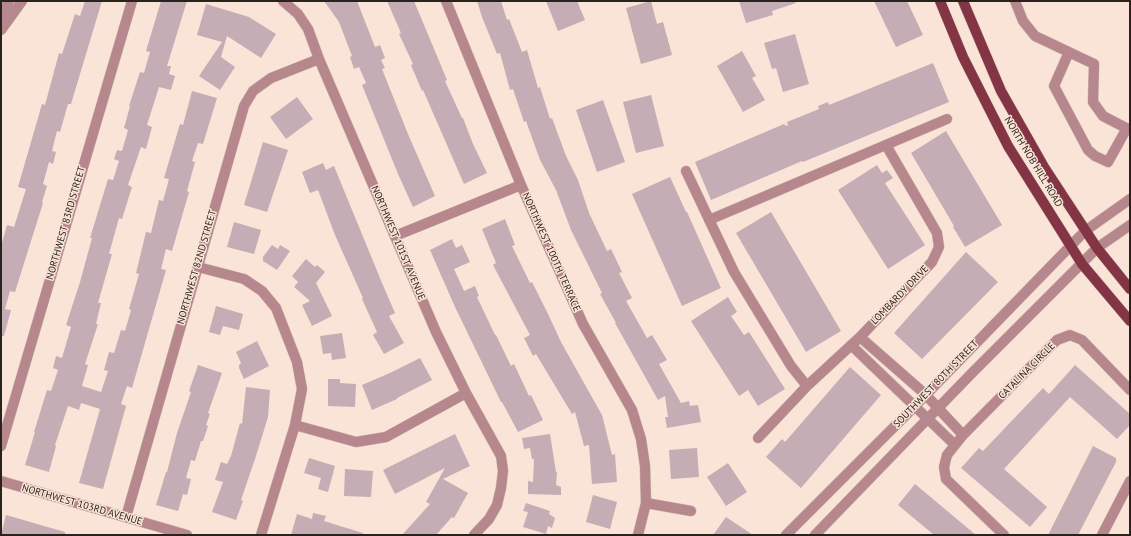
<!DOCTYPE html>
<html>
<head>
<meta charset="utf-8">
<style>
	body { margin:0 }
	#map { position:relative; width:1131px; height:536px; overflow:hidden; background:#fae4d7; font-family:"PT Sans",sans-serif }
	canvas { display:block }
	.frame { position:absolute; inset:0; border:2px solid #2a221d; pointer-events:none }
</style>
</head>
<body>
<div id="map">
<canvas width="1131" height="536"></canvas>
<div class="frame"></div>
</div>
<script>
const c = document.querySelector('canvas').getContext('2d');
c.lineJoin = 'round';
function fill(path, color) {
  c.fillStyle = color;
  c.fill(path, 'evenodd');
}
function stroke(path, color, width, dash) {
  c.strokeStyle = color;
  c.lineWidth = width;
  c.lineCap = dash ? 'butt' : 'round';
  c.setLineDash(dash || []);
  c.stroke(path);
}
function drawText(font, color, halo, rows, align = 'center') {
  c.font = font + ' "PT Sans",sans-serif';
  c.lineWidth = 3;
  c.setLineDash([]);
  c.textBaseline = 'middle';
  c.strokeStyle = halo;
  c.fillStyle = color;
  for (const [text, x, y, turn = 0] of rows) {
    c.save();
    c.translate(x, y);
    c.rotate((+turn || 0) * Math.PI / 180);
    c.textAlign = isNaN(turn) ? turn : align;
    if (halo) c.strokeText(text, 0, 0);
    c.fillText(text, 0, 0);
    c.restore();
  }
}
fill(new Path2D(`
	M85 1H102L71 104H68L60 132 57 131 52 151 56 152 53 164 49 162 43 184 47 186 42 202 43 203 15 292 10 291 5 309 11 310 4 336H1V246L7 225 14 227 26 189 18 187 42 104 45 105 59 53 62 54 75 14 80 16Z
	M161 1H187L167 66H171L169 74 175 76 171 90 159 87 147 125 152 127 146 149 141 147 128 185 132 187 122 219 119 218 109 254H112L98 303H101L96 324H98L85 364 88 365 82 386 101 392 108 371 104 370 109 352 114 353 121 330 125 331 131 310 129 309 139 274 136 273 146 232 151 233 159 200 163 201 169 179 164 178 180 124 183 125 192 91 217 98 203 144 198 143 192 161 195 162 187 191 189 192 172 251 166 249 161 269 166 270 132 388 127 386 121 404 126 406 103 489 79 483 100 409 81 403 79 410 68 406 55 445 56 446 49 472 25 465 35 432H34L47 390 51 391 58 370 53 368 56 356 62 358 71 327 66 325 80 282 92 238H90L108 179 113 180 119 161 114 159 117 150 122 151 128 130 124 128 130 106H129L140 72 144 73 150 52 146 51Z
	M324 1H357L375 47 380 45 385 58 381 60 385 68 382 69 408 134 435 196 413 207 398 174 362 85 366 83 359 67 354 69 350 57 352 56 339 22Z
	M387 1H414L447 80 445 81 462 118H463L473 144 487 173 464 184 423 90 422 91 411 65 413 64 399 34 401 33Z
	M477 1H501L507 20 509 19 522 52 527 50 538 88 540 87 550 119 552 118 566 156 578 180 589 213 607 251 611 249 622 272 619 273 632 298 626 301 647 338 652 335 667 360 659 364 681 403 689 401 690 406 698 405 701 422 667 428 665 417H668L665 396 658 400 615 323H616L600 294 602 293 571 230 556 190 540 160 526 121 524 122 513 89 510 90 500 53 497 54 482 17Z
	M546 1H577L585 20 558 31Z
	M651 1 657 24 663 22 672 55 641 64 626 8Z
	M739 1H795L796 3 772 11 773 15 746 23Z
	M874 1H907L923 35 896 47Z
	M206 4 249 17 276 34 261 58 227 36 221 57 235 67 220 90 199 76 222 42 197 35Z
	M795 34 809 84 783 92 776 68 772 69 764 43Z
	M742 51 756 76 752 78 765 100 743 112 717 66Z
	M933 63 949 102 803 162 802 161 711 200 695 162 784 124 786 126 788 125 787 122 819 109 818 106 828 102 829 105Z
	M651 95 664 146 636 153 623 102Z
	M297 97 313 119 286 139 270 117Z
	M603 100 625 162 597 172 576 110Z
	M946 131 1002 225 965 247 953 227 954 226 911 153Z
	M263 142 288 150 267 212 244 205Z
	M323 163 326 170 334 166 382 283 395 313 389 316 404 343 384 354 373 335 377 332 362 299 363 298 335 235 318 190 310 193 302 172Z
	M877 165 882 173 887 170 893 178 885 183 925 245 888 269 838 190Z
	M670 177 686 212H687L721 288 682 306 632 194Z
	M771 212 841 331 806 352 736 233Z
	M505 219 515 245 512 246 530 283 532 282 549 316 561 342 602 415 612 455 615 454 617 482 592 484 589 445 584 446 575 412 572 414 536 354 533 356 524 338 530 335 493 265 496 263 482 229Z
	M234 222 261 230 254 254 227 247Z
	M452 239 456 248 462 245 470 262 454 269 464 291 475 286 479 296 477 297 495 335H496L511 366 514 364 529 396 531 395 543 420 518 432 502 402H501L455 307 430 250Z
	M272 245 278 249 280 245 290 251 277 270 263 261V257Z
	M966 252 998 282 922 359 894 333Z
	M306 259 315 267 317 265 325 272 316 283 332 316 312 326 302 305 310 301 294 287 298 282 292 276Z
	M728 297 737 312 731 316 744 335 749 332 785 389 758 406 748 390 739 396 691 321Z
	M216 306 243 314 239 330 223 326 220 335 209 332Z
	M342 333 346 358 332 360 331 353 323 354 320 336Z
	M257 341 269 366 244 379 239 368V365L241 363 236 352Z
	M420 358 432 380 397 398V399L372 410 362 385 392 372Z
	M198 365 222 373 208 413 210 414 206 425 208 426 203 441H201L195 461 191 460 186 478 191 479 187 495 183 494 178 511 156 505 166 472H167L177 433 191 392 189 391Z
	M1075 365 1130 414V425L1117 439 1070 397 1004 469 1047 507 1030 527 961 468 979 448 983 451 1043 388 1049 394Z
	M850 367 881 395 801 488 766 457 782 439 785 442Z
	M328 379H340V383L356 384 355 407 328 406Z
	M246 387 270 390 268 417 256 456 241 500 243 501 236 520 212 512 223 482 215 480 221 462 227 464 231 456 240 423 242 424Z
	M455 434 470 466 443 479 468 493 454 518 452 517 436 535H402L430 504 426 502 445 468 395 494 383 470Z
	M550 434 556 472H557L556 485 561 487V495L528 494V481L533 482 534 459H532L530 448 524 449 522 438Z
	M1093 446 1116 458V462L1078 535H1048Z
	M697 448 699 477 671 479 669 450Z
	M309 458 335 466 328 492 318 489 321 478 304 473Z
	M728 463 747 492 726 506 707 477Z
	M345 469 373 471 371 497 344 496Z
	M915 484 976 535H934L898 505Z
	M593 495 617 502 610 529 586 522Z
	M526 503 550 511 549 514 555 518 552 528 548 526 546 534 523 527 528 512 523 511Z
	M313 513 326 516 324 521 363 533 362 535H291L297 514 312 519Z
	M6 515 65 532V535H1Z
	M726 517 753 535H713Z`), '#c5adb5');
const minor = new Path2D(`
	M283 1 298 14 308 29 319 59 436 332 466 393 501 456 503 471 501 488 497 505 489 519 474 535
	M446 1 521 185 583 324 632 410 641 439 645 466 646 503 638 535
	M1015 1 1023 21 1035 36 1094 64 1093 102 1103 116 1130 130
	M1 22 2 15 9 1
	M1 30 22 1
	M1069 52 1054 86 1088 150 1095 156 1108 162 1127 128
	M686 171 734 272 791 366 807 386
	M709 220 947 119
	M395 236 521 185
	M198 267 244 279 262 291 276 308 297 362 302 389 295 425 261 535
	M860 337 925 394 963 435
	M851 345 955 445
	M295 425 356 442 386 437 466 393
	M758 438 807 386 860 337 932 262 939 247 937 233 886 145
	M1 446 132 1
	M1 481 187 535
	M646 503 691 511
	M126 517 244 106 253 91 271 78 319 59
	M786 535 915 406 1085 231 1130 199
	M815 535 971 374 1097 248 1130 225
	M1004 535 946 479 944 467 947 455 963 435 1057 340 1070 335 1082 340 1130 390
	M1102 535 1130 481`);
const major = new Path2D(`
	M940 1 963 57 1008 146 1082 264 1130 321
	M963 1 1001 91 1044 167 1097 248 1130 289`);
stroke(minor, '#d5c1b6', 11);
stroke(major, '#d5c1b6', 11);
stroke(minor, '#b6888e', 10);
stroke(major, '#843545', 10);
drawText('10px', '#2a221d', '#fae4d7', [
	["NORTH NOB HILL ROAD",1033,162,59],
	["NORTHWEST 83RD STREET",66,223,-74],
	["NORTHWEST 101ST AVENUE",398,243,67],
	["NORTHWEST 100TH TERRACE",551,252,66],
	["NORTHWEST 82ND STREET",197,267,-74],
	["LOMBARDY DRIVE",900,295,-46],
	["CATALINA CIRCLE",1027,371,-45],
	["SOUTHWEST 80TH STREET",936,384,-46],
	["NORTHWEST 103RD AVENUE",82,505,16]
]);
</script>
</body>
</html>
